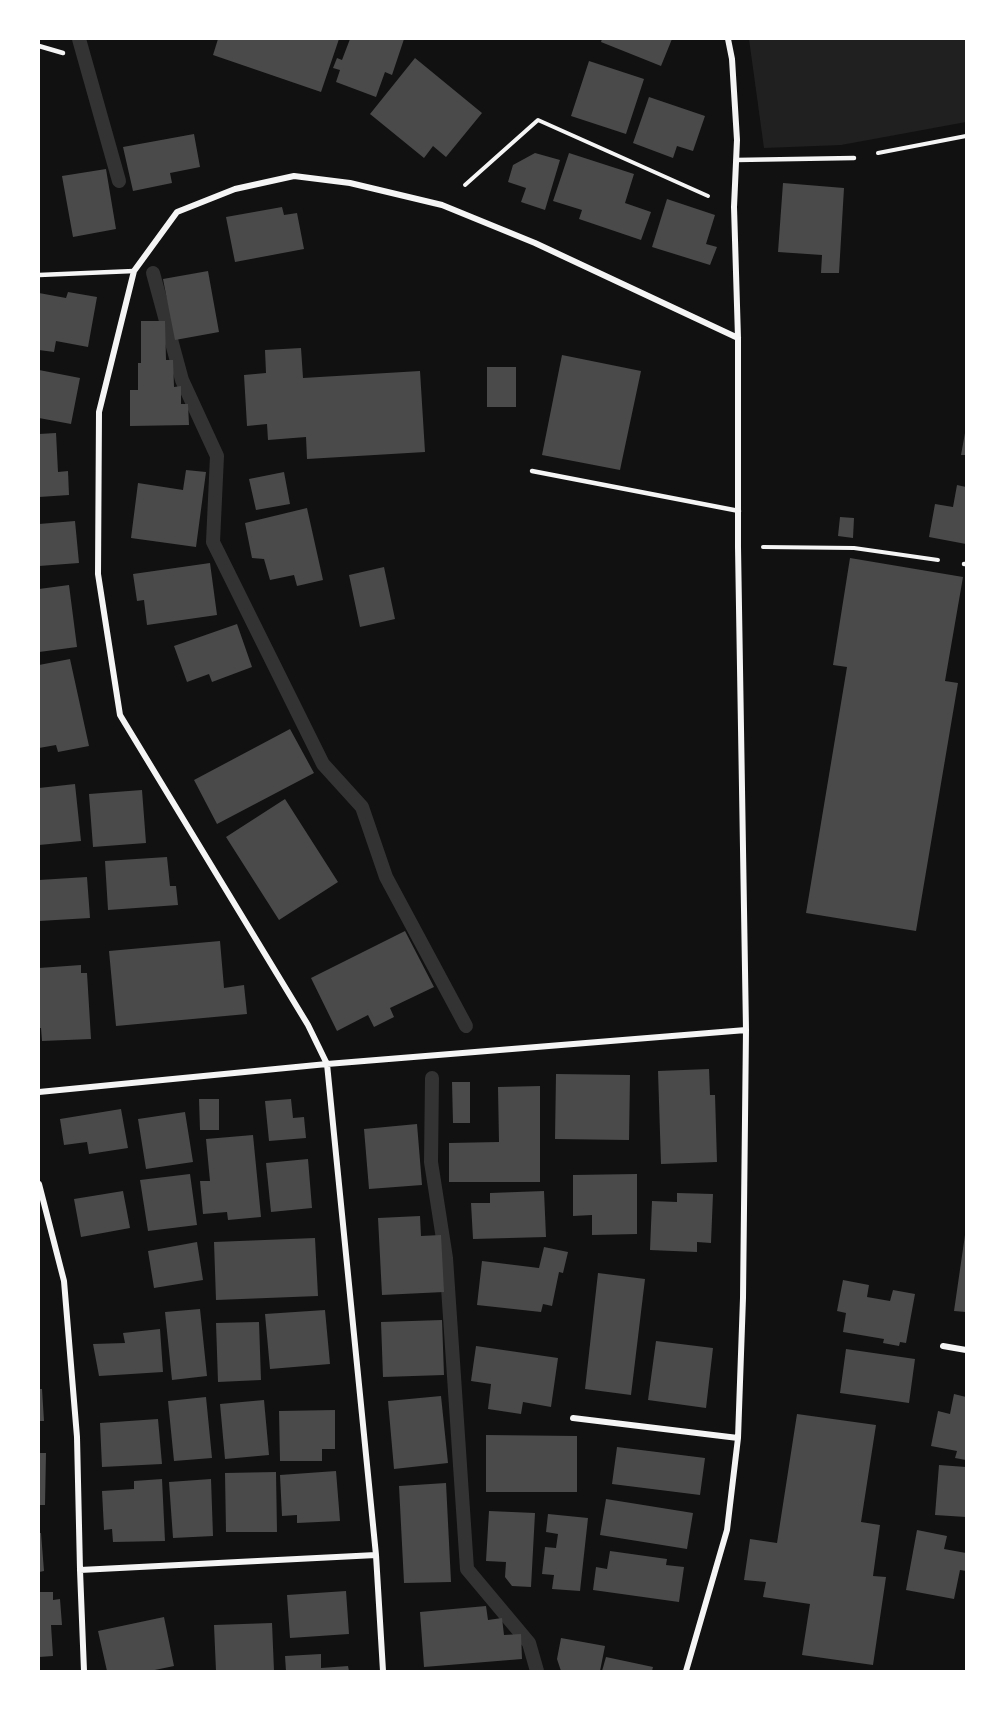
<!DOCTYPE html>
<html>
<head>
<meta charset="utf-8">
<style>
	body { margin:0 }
	#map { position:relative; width:1005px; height:1710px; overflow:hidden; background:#111; font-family:Manrope,sans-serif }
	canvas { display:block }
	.frame { position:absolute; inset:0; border:40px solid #fff; pointer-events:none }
</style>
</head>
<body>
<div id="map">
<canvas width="1005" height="1710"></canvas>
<div class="frame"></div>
</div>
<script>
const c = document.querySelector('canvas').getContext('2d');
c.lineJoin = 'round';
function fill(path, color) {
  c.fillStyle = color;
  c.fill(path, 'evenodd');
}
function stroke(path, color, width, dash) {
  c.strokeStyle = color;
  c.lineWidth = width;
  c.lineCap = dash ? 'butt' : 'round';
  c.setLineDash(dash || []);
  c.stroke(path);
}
fill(new Path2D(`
	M749 39H966V122L841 145 764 148Z`), '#202020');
stroke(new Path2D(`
	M79 39 119 181
	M153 273 182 380 217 456 213 542 323 764 362 807 386 877 466 1026
	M432 1078 431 1162 446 1258 467 1569 529 1643 537 1671`), '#333', 14);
fill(new Path2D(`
	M218 39H339L321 92 213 55Z
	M350 39H404L392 75 385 72 376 97 336 82 340 70 333 68 337 58 342 60Z
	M602 39H672L661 66 601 42Z
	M415 58 482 113 446 157 433 146 424 158 370 114Z
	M589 61 644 79 626 134 571 116Z
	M649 97 705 116 693 151 677 146 673 158 633 143Z
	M194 134 200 167 170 173 172 183 133 191 123 147Z
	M535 153 560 160 545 210 521 202 526 188 508 182 513 165Z
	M569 153 634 174 625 203 651 212 641 240 579 219 582 210 553 201Z
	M106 169 116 229 73 237 62 176Z
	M783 183 844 188 839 273H821L822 255 778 252Z
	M667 199 715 215 706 244 717 247 710 265 652 247Z
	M282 207 284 215 297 213 304 249 235 262 226 217Z
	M208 271 219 332 175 340 163 279Z
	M68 292 97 297 88 347 56 341 54 352 39 350V293L66 298Z
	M141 321H165L166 360H173L174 387 181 386V404H188L189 425 130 426V390H138V363H141Z
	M301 348 303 378 420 371 425 452 307 459 306 437 268 440 267 424 247 426 244 375 266 373 265 350Z
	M562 355 641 371 620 470 542 455Z
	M487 367H516V407H487Z
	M39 370 80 378 71 424 39 418Z
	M56 433 58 472 68 471 69 495 39 497V434Z
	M965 433 966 434V455H961Z
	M186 470 206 472 196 547 131 538 138 483 183 490Z
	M284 472 290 504 256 510 249 479Z
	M957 485 966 487V544L929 537 935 504 953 507Z
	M307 508 323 580 297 586 294 575 270 580 264 559 252 558 245 523Z
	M840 517 854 518 853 538 838 536Z
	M75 521 79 563 39 566V524Z
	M850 558 963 577 945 681 958 683 916 931 806 913 847 667 833 665Z
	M210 563 217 615 147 625 144 600 137 601 133 574Z
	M384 567 395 619 360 627 349 575Z
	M69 585 77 647 39 652V589Z
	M237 624 252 667 212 682 209 674 187 682 174 646Z
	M70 659 89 746 58 752 56 745 39 748V665Z
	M290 729 314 773 217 824 194 780Z
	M75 784 81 841 39 845V788Z
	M142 790 146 843 93 847 89 794Z
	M285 799 338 882 279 920 226 837Z
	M167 857 170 886H176L178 905 108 910 105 861Z
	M87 877 90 918 39 921V880Z
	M405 931 434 987 390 1008 394 1017 374 1027 368 1015 337 1031 311 978Z
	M220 941 224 988 244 985 247 1014 116 1026 109 951Z
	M81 965V973H87L91 1039 42 1041 41 1028H39V968Z
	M709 1069 710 1095H715L717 1162 661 1164 658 1071Z
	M556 1074 630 1075 629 1140 555 1139Z
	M452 1082H470V1123H453Z
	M540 1086V1182H449V1143L499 1142 498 1087Z
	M199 1099H219V1130H200Z
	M291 1099 293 1118 304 1117 306 1138 269 1141 265 1101Z
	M121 1109 128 1148 89 1154 87 1142 64 1145 60 1119Z
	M185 1112 193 1162 146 1169 138 1119Z
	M417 1124 422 1185 369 1189 364 1129Z
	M253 1135 261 1217 228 1220 227 1212 203 1214 200 1181H210L206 1139Z
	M308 1159 312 1208 271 1212 266 1163Z
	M190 1174 197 1225 148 1231 140 1180Z
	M637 1174V1234L592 1235V1215L573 1216V1175Z
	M123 1191 130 1228 81 1237 74 1199Z
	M544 1191 546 1237 473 1239 471 1203H490V1193Z
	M677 1193 713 1194 711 1243 697 1242V1252L650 1250 652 1201 677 1202Z
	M420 1216 421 1236 441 1235 444 1292 382 1295 378 1218Z
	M965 1235H966V1312L954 1311Z
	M315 1238 318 1296 216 1300 214 1242Z
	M197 1242 203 1280 154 1288 148 1251Z
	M544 1247 568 1252 563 1273 559 1272 552 1306 543 1304 541 1312 477 1305 482 1261 539 1268Z
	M598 1273 645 1279 631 1395 585 1389Z
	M843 1280 869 1285 867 1297 890 1301 893 1290 915 1294 906 1343 900 1342 899 1346 883 1343 884 1339 843 1332 846 1313 837 1311Z
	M200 1309 207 1376 172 1380 165 1312Z
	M325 1310 330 1364 270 1369 265 1314Z
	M442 1320 444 1375 383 1377 381 1322Z
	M259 1322 261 1380 218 1382 216 1323Z
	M160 1329 163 1372 99 1376 93 1344 125 1343 123 1333Z
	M656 1341 713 1348 706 1408 648 1400Z
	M476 1346 558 1358 551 1407 523 1402 521 1414 488 1409 491 1384 471 1381Z
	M846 1349 915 1359 909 1403 840 1393Z
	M39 1389H42L44 1421H39Z
	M954 1394 966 1397V1460L955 1458 957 1451 931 1446 938 1411 950 1414Z
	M441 1396 448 1463 394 1469 388 1401Z
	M206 1397 212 1458 174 1461 168 1401Z
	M264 1400 269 1455 225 1459 220 1404Z
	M335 1410V1449H322V1461H280L279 1411Z
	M797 1414 876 1425 861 1522 880 1525 873 1576 886 1577 873 1665 802 1655 810 1604 763 1597 766 1582 744 1580 750 1539 777 1543Z
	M158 1419 162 1464 102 1467 100 1423Z
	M486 1435 577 1436V1492H486Z
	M617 1447 705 1458 700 1495 612 1484Z
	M39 1453H46L45 1505H39Z
	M939 1465 966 1467V1517L935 1515Z
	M336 1471 340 1521 297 1523V1515L282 1516 280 1475Z
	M276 1472 277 1532H226L225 1473Z
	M162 1479 165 1541 113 1542 112 1529 104 1530 102 1491 134 1489V1481Z
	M211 1479 213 1536 173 1538 169 1482Z
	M446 1483 451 1582 404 1583 399 1486Z
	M606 1499 693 1513 687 1549 600 1535Z
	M489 1511 535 1513 531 1587 512 1586 505 1577 506 1562 486 1561Z
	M548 1514 588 1518 580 1591 552 1589 554 1575 542 1574 545 1547 556 1548 558 1534 546 1532Z
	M917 1530 947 1536 944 1549 966 1553V1571L960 1570 954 1599 906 1590Z
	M39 1533H41L44 1571 39 1572Z
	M610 1551 667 1559 666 1565 684 1567 679 1602 593 1590 596 1567 607 1569Z
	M346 1591 349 1634 290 1638 287 1595Z
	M39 1592H53V1600L60 1599 62 1625H51L53 1656 39 1657Z
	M486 1606 488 1620 502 1618 504 1635 521 1634 522 1659 424 1667 420 1612Z
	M164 1617 174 1666 150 1671H107L98 1631Z
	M272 1623 274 1671H216L214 1625Z
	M561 1638 605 1646 600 1671H561L557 1659Z
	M321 1654V1668L348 1666 349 1671H286L285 1656Z
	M606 1657 653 1667 652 1671H602Z`), '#4a4a4a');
stroke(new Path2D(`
	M878 153 966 136
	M465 185 538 120 708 196
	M763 547 854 548 938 560`), '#f5f5f5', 4);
stroke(new Path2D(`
	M39 46 63 53
	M736 160 854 158
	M39 275 134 271
	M532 471 739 511
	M964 564H966`), '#f5f5f5', 4.5);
stroke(new Path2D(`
	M39 1092 327 1064 746 1030
	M39 1184 64 1281 77 1437 80 1570 84 1671
	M943 1346 966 1350
	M573 1418 738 1438
	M80 1570 376 1555
	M383 1671 376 1555 327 1064 308 1025 120 715 98 574 99 412 134 271 177 212 235 189 294 176 350 183 442 205 535 243 738 338
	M686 1671 727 1530 738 1438 743 1298 746 1030 738 547V338L734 207 737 140 732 59 728 39`), '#f5f5f5', 6);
</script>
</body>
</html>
